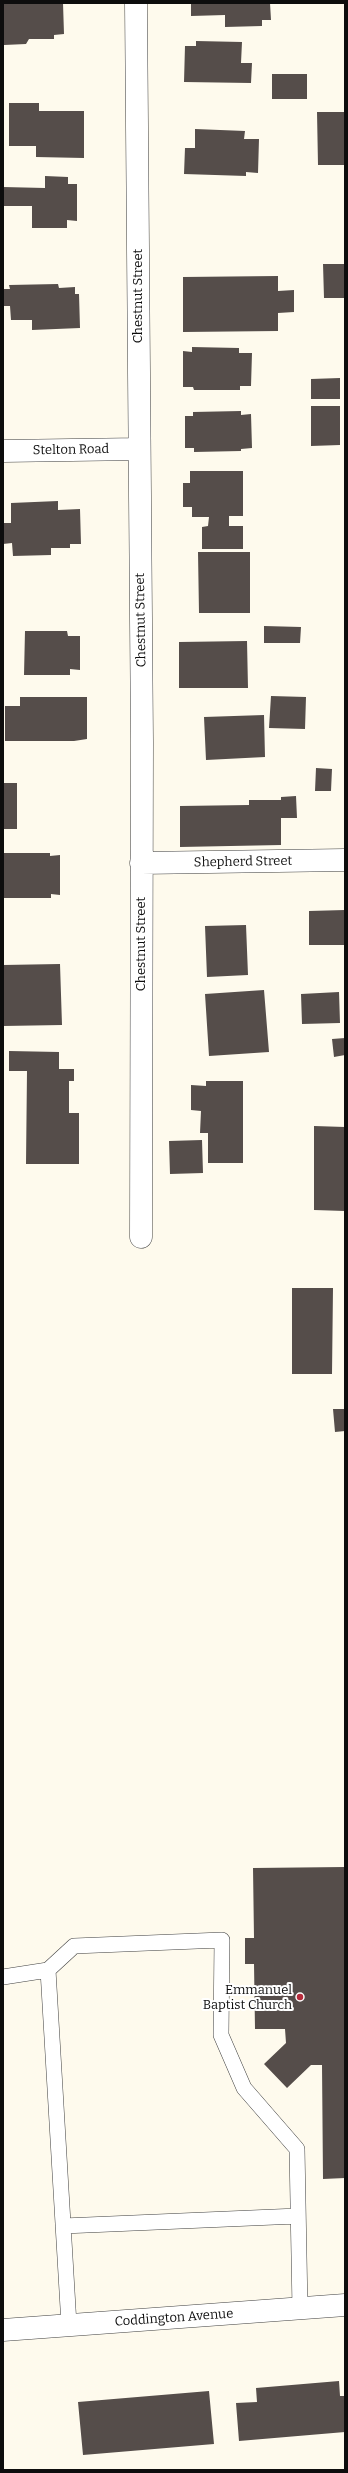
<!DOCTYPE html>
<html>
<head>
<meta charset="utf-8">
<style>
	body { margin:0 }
	#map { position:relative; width:348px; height:2473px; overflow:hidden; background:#fefaed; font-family:Bitter,serif }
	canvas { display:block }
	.frame { position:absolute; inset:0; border:4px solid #0d0d0d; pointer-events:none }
</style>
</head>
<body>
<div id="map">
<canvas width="348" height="2473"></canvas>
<div class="frame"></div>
</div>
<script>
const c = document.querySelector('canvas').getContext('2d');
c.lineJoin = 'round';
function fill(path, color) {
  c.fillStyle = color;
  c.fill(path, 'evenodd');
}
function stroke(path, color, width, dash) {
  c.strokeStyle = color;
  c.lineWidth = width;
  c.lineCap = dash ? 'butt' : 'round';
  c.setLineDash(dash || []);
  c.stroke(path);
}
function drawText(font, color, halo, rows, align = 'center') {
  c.font = font + ' Bitter,serif';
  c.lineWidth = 4;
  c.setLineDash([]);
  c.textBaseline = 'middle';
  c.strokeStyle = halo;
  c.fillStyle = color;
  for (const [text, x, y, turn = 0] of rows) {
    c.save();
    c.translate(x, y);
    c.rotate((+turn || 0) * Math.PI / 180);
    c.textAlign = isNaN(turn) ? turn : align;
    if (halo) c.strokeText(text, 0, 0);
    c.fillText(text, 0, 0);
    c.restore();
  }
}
fill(new Path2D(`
	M3 3H63L64 34 54 35V39H29L26 44 4 45Z
	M191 3H270L271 20H262V26L225 27V15L191 16Z
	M196 41 242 42 241 63H252L251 83 184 82 185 46H196Z
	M272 74H307V99H272Z
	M9 103H39V111H84V158L36 157V146H9Z
	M317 112H345V165H318Z
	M195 129 245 131 244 139H259L258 173 246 172V176L184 174 185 148H195Z
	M45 176 68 177V184H77V221L67 220V228H32V206H3V187L45 188Z
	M323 264H345V298H324Z
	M278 276V291L294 290V312L278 313V331L183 332V277Z
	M58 284 59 288 75 287V294H79L80 328 32 330V320H11L10 306H3V289H10L9 285Z
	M192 347 239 348V353H252L251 386H240V390H194L193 387H183V351L192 352Z
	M340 378V399H311V379Z
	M311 406H340V445L311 446Z
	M241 411V415L251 414 252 448 241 449V451L194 452V448H185V416H193V412Z
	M190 471H243V516H229V526H243V549H202V527L208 526 209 517H192V507H183V483H190Z
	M58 501V510L80 509 81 544H70V548H51V555L13 556 12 543 3 544V523H11V503Z
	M198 552H250V613H199Z
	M264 626 301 627 300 643H264Z
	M25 631H67L68 636H80V670L70 669V675H24Z
	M247 641 248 688H179V642Z
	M271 696 306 697 305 729 269 728Z
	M20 697H87V739L74 741H5V706H20Z
	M264 715 265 757 206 760 204 717Z
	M316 768 332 769 331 791H315Z
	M3 783H17V829H3Z
	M296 796 297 818H281V845L180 847V806L249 805V800H281V797Z
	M3 853H50V856L60 855V895L51 894V898H3Z
	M345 910V945H309V911Z
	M246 925 248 975 207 977 205 926Z
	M60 964 62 1025 3 1026V965Z
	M264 990 269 1052 209 1056 205 994Z
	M339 992 340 1023 302 1024 301 994Z
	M345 1038V1055L334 1057 332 1039Z
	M9 1051 59 1052V1069H74V1081H69V1113H79V1164H26L27 1071H9Z
	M206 1081H243V1163H208V1133H200L201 1111 191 1110V1085L206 1086Z
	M314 1126 345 1127V1211L314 1210Z
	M202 1140 203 1173 170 1174 169 1141Z
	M292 1288H333L332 1374H292Z
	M333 1409H345V1431L335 1432Z
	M345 1867V2178L323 2179 322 2065H311L287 2088 264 2064 286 2043 285 2029H255L254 1964H245V1938H254L253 1868Z
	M339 2381 340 2396H345V2432L239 2441 236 2403 257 2402 256 2388Z
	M209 2391 214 2444 83 2455 78 2402Z`), '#554d4a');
const lane = new Path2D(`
	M3 1977 48 1970
	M63 2226 298 2216
	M69 2325 48 1970 74 1946 222 1940 221 2035 244 2088 297 2149 300 2309`);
const street = new Path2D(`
	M136 3 142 742 141 1237
	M3 451 139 449
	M141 863 345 860
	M3 2330 345 2305`);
stroke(lane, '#404040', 16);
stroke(street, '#404040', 23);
stroke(lane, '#fff', 15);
stroke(street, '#fff', 22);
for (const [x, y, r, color] of [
	[300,1997,4,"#b62c3c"]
]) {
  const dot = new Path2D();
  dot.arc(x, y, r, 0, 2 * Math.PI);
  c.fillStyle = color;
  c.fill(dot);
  stroke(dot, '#fff', 1.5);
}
drawText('13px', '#0d0d0d', '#fff', [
	["Chestnut Street",138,296,-90],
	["Stelton Road",71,450,-1],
	["Chestnut Street",141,620,-91],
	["Shepherd Street",243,862,-1],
	["Chestnut Street",141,944,-90],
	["Coddington Avenue",174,2318,-4]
]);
drawText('13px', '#0d0d0d', '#fff', [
	["Emmanuel",292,1990],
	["Baptist Church",292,2005]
], 'right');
</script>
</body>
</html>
